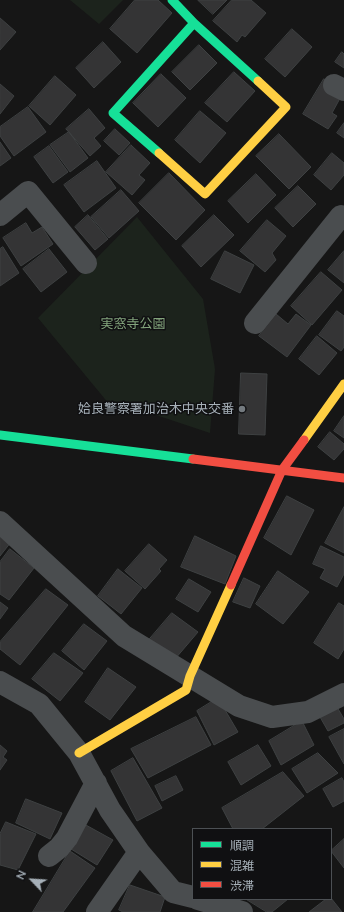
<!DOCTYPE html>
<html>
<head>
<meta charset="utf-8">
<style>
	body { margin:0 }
	#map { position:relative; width:344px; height:912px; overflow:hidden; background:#161616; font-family:Lato,"Noto Sans JP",sans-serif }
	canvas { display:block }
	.legend { position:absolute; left:192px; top:828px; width:140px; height:72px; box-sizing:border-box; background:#101012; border:1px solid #4c5054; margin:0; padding:5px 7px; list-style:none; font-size:12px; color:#a6b0b8 }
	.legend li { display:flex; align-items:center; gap:8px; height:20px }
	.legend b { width:20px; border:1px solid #4c5054 }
	.north { position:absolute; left:12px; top:860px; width:40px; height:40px; -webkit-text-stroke:3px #101012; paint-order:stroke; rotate:295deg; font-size:11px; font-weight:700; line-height:16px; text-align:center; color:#a6b0b8 }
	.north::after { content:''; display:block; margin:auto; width:14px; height:18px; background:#a6b0b8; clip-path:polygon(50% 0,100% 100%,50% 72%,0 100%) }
</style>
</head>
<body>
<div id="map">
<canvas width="344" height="912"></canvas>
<ul class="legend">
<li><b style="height:5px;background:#16e098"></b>順調</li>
<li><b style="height:5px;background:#ffcf43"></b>混雑</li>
<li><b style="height:5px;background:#f24e42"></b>渋滞</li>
</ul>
<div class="north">N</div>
</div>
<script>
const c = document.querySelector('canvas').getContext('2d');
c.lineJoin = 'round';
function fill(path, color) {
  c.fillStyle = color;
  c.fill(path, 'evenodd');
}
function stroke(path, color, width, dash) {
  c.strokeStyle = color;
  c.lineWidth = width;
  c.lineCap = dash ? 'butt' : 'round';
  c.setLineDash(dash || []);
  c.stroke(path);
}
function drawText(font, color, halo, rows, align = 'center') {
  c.font = font + ' Lato,"Noto Sans JP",sans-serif';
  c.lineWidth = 3;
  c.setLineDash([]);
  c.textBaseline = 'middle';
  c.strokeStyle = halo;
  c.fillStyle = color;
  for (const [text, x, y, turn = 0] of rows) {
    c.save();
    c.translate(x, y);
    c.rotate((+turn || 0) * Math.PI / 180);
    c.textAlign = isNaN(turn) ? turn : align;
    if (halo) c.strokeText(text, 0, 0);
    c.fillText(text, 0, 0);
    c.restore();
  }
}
fill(new Path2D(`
	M70 0H123L99 24Z
	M137 217 203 299 215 369 210 433 153 414 114 410 38 318Z`), '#1c231c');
const building = new Path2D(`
	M135 0H158L172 13 137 53 110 29Z
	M198 0H227L213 14Z
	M232 0H251L266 13 245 37 242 35 237 42 213 21Z
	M0 18 16 32 0 50Z
	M292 29 312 47 285 77 265 59Z
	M103 42 121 62 94 88 76 68Z
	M199 45 217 63 190 90 172 72Z
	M342 52 344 54V68L335 62Z
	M234 72 255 91 227 122 205 103Z
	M161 74 186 98 158 127 133 103Z
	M55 76 76 95 50 125 29 106Z
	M324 79 344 91 332 113 337 116 328 129 303 114Z
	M0 84 14 96 0 114Z
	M28 107 46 132 14 156 0 136V127Z
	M89 109 105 128 94 138 101 146 90 156 66 129Z
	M200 111 226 133 200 163 175 140Z
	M344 123V138L337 133Z
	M115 129 130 143 119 155 104 141Z
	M69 132 88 158 70 172 50 145Z
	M279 134 311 167 289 189 256 156Z
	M0 142 11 158 0 166Z
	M131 145 150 163 139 175 145 180 132 195 106 172Z
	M49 146 68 172 53 183 34 157Z
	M332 153 344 163V175L331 190 314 175Z
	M97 161 116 188 84 212 64 185Z
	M169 173 205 210 176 240 139 203Z
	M256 174 276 195 248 223 228 201Z
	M298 186 316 204 293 227 275 208Z
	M121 190 139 211 109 238 91 217Z
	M88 215 108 239 95 250 75 227Z
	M214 215 234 235 201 267 182 246Z
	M267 220 286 236 272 253 276 260 265 272 240 251Z
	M26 223 32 233 42 227 53 244 21 266 3 238Z
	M3 247 19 273 0 286V249Z
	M49 249 67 272 41 292 23 269Z
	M225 251 254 265 240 293 211 279Z
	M344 251V283L328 270Z
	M321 272 342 290 312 325 291 306Z
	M337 311 344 316V347L341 351 319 335Z
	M276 314 288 324 296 314 311 325 287 357 259 336Z
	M317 336 337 353 319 375 299 359Z
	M241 373 267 374 265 435 239 434Z
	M344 416V438L334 431Z
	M330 432 344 444V449L334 460 318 447Z
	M287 496 314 510 291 555 264 538Z
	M344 507V553L325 543Z
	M0 533 11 542 0 556Z
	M195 536 236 556 225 584 181 567Z
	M149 544 167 560 159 569 161 571 145 589 125 571Z
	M321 546 344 557V574L337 587 320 578 325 569 313 564Z
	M10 549 34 568 9 600 0 594V562Z
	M118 569 142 588 121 614 98 596Z
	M278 571 309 592 283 624 256 604Z
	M244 578 260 586 250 608 233 602Z
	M189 579 211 592 198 612 176 599Z
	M46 589 68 605 20 665 0 649V642Z
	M0 602 8 608 0 619Z
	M339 603 344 606V649L338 659 314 643Z
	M172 613 198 632 175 659 148 641Z
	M84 624 107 641 84 670 62 651Z
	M54 653 83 673 60 701 32 679Z
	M108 668 136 687 110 720 85 702Z
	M218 698 238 732 214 745 197 711Z
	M337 707 344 719V723L328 731 320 717Z
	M196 717 211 745 148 778 131 749Z
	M302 721 314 745 281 765 269 741Z
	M344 729V764L329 737Z
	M0 745 7 751 3 757 7 760 0 770Z
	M258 745 271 766 241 785 228 762Z
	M318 753 338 773 307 793 292 769Z
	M133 758 162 808 137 821 111 771Z
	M283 772 304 796 262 829H233L222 808Z
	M176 776 183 790 162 801 155 786Z
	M342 778 344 782V801L333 807 323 789Z
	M26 799 62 813 50 839 16 823Z
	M6 822 36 834 18 870 0 865V834Z
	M84 824 113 840 97 865 71 849Z
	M344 839V868L331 851Z
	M70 851 95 868 63 912H33Z
	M130 885 165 897 160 912H123L119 910Z
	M331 898 342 912H309L326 899H331Z
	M246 899H288L272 912H267Z`);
fill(building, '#343435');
stroke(building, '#3e4142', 1);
stroke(new Path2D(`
	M334 85 344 90
	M0 215 28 192 86 263
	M255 323 341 216 344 218
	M0 522 124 636 239 706 272 717 308 712 344 694
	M0 682 39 704 79 753 110 810 139 852 173 892 193 897
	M49 856 59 848 67 838 96 783
	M198 899 242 912
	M97 912 139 852`), '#4a4d4f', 22);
stroke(new Path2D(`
	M194 23 258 81
	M159 153 113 113 194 23 172 0
	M0 435 193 459`), '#16e098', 9);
stroke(new Path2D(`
	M159 153 205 194 286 107 258 81
	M304 440 344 384
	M79 753 186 690 190 676 231 585`), '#ffcf43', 9);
stroke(new Path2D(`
	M193 459 344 478
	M231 585 282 470 304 440`), '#f24e42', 9);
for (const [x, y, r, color] of [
	[242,409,4,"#747a7f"]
]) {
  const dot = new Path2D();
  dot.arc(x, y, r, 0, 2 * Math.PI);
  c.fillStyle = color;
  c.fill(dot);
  stroke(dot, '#101012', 1.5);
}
drawText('13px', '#83a47c', '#101012', [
	["実窓寺公園",133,324]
]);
drawText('13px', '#a6b0b8', '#101012', [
	["姶良警察署加治木中央交番",234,409]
], 'right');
</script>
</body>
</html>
